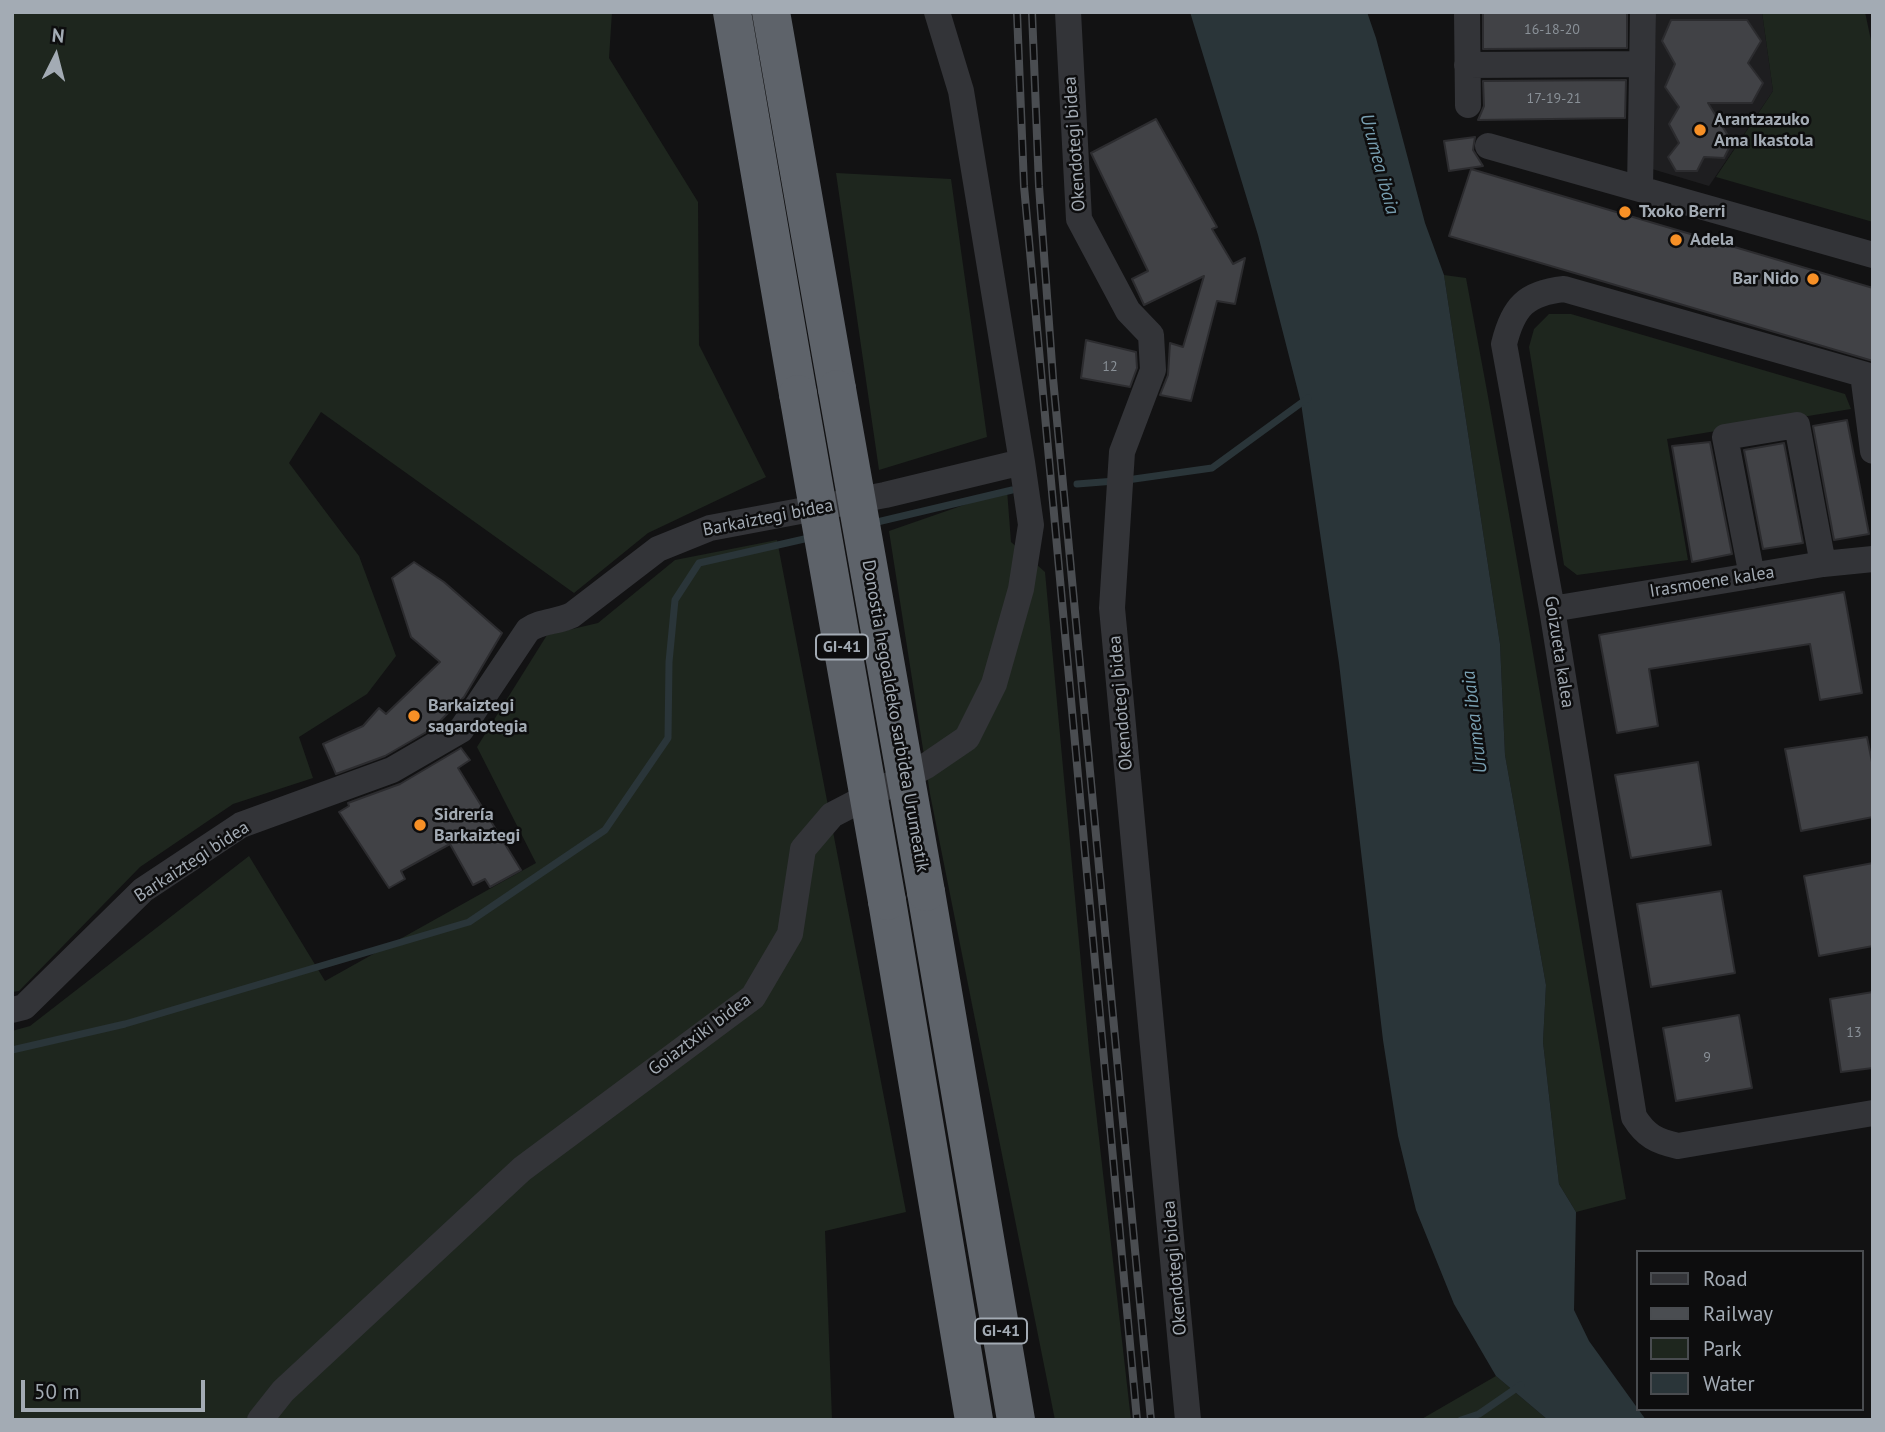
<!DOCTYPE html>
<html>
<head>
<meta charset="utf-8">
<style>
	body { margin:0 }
	#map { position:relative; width:1885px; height:1432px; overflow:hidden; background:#121213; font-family:"PT Sans",sans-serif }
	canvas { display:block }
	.frame { position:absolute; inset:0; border:14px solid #a3abb4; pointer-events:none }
	.legend { position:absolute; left:1636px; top:1250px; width:228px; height:161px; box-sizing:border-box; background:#0d0d0e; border:2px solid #494c50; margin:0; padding:9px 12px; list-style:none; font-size:21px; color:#a3abb4 }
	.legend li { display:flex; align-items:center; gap:14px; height:35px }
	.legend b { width:35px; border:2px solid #494c50 }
	.north { position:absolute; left:21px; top:21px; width:70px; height:70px; -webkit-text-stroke:5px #0d0d0e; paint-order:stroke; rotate:6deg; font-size:19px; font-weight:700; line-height:28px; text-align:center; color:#a3abb4 }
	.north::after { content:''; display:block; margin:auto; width:24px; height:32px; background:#a3abb4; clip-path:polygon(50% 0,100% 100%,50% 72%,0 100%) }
	.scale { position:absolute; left:21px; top:1380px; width:184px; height:32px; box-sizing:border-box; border:4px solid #a3abb4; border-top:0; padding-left:9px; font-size:21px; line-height:24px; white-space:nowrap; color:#a3abb4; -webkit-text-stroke:5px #0d0d0e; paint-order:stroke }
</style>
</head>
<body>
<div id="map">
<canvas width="1885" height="1432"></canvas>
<div class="frame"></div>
<ul class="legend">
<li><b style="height:9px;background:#333438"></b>Road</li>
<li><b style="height:9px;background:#4a4d51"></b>Railway</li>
<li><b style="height:19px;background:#1e261e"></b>Park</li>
<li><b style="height:19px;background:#2a3539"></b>Water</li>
</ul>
<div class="north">N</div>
<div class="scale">50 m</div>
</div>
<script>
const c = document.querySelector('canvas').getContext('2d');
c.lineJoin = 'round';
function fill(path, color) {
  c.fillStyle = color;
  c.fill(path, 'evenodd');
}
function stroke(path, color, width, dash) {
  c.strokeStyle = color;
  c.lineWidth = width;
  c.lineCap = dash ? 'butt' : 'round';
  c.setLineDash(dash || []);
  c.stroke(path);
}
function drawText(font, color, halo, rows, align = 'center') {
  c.font = font + ' "PT Sans",sans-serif';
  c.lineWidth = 5;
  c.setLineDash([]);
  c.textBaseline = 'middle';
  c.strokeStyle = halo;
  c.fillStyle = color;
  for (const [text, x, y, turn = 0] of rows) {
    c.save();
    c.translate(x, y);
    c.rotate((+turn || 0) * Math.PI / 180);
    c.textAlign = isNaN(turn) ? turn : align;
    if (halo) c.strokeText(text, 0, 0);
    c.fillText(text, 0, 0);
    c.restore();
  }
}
fill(new Path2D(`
	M1656 12H1762L1773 91 1709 186 1652 169Z`), '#1e1e20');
fill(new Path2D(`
	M12 12H612L609 58 698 202 699 345 766 477 648 533 574 593 321 412 289 463 359 556 396 656 367 694 299 737 313 778 233 804 140 867 19 991 12 992Z
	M1762 12H1865L1873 50V222L1716 177 1773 91Z
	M836 173 951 179 987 437 879 470Z
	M1444 275 1466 278C1524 584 1572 892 1626 1199L1576 1212 1559 1184 1543 1042 1546 985 1505 755 1500 644Z
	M1549 314H1571L1845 394 1851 409 1667 439 1688 560 1577 575 1564 565 1529 347 1534 329Z
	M1007 490 1011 542 1045 572 1089 1050 1131 1420H1055L930 794 889 531Z
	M777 540 906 1212 825 1231 832 1420H12V1031L30 1026 249 856 325 981 536 863 477 747 547 635 598 623 675 560Z
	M1496 1376 1548 1420H1420Z`), '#1e261e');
fill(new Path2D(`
	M1190 12H1367L1376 38 1425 223 1444 275 1500 644 1505 755 1546 985 1543 1042 1559 1184 1576 1212 1574 1310 1589 1341 1646 1420H1548L1496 1376 1454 1304 1416 1210 1398 1136 1383 1040 1339 663 1301 403 1258 235Z`), '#2a3539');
stroke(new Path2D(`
	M1127 480 1212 468 1308 398
	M1077 484 1115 481
	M873 523 1012 490
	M12 1050 125 1024 469 922 605 830 668 738 669 662 675 600 699 563 813 537
	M1461 1420 1479 1414 1521 1385`), '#2a3539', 7);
const building = new Path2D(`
	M1483 12H1627V48L1483 49Z
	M1671 20H1747L1761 41 1748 63 1763 83 1752 103H1708L1732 142 1724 158 1704 157 1697 171H1676L1668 157 1679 143 1669 124 1679 107 1665 87 1675 64 1662 41Z
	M1626 80 1625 118 1478 120 1484 106 1483 81Z
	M1156 119 1217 227 1212 229 1233 264 1245 258 1235 304 1217 301 1191 401 1160 395 1168 375 1170 343 1183 347 1204 276 1144 305 1132 279 1148 271 1091 153Z
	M1475 137 1473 150 1483 166 1449 171 1444 141Z
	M1471 169 1873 288V361L1449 236Z
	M1086 340 1136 352 1137 368 1130 387 1081 378Z
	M1847 420 1869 534 1834 540 1813 426Z
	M1710 442 1732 554 1692 562 1672 446Z
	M1784 443 1803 543 1763 549 1744 450Z
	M414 562 444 582 502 633 464 697 440 721 442 723 385 756 336 774 323 744 363 726 379 708 386 714 440 662 411 637 392 578Z
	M1844 592 1862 693 1820 700 1810 644 1649 669 1658 726 1617 733 1599 635Z
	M1867 737 1873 767V817L1801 831 1785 749Z
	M461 748 470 760 458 768 521 870 490 887 485 879 473 885 450 844 401 871 405 879 389 888 339 812 349 806 348 803 400 784Z
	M1698 762 1711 845 1631 858 1615 775Z
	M1873 863V946L1819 956 1804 876Z
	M1721 891 1735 973 1651 987 1637 904Z
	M1873 992V1068L1841 1072 1830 999Z
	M1739 1015 1752 1088 1676 1101 1663 1028Z`);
fill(building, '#414246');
stroke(building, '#2c2c2f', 2);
stroke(new Path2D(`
	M1068 12 1079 219 1128 311 1151 335 1153 370 1122 452 1112 608 1188 1420
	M1467 12 1468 105
	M1467 65 1641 64
	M1488 146 1873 255
	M1640 188 1643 12
	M1863 374 1873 451
	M1873 377 1564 289C1526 293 1513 307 1504 344L1552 609 1634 1117C1646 1136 1656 1141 1678 1146L1873 1113
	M1752 576 1725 437 1797 425 1823 564
	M1552 609 1823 564 1873 559
	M12 1010 24 1007 143 890 241 825 392 770 461 730 528 630C540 621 558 622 572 615L658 549 710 528 885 495 1022 462 961 91 937 12
	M260 1420 283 1391 522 1169 753 997 790 934 803 849 832 815 926 766 967 738 994 684 1021 589 1031 525 1022 462`), '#333438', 26);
stroke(new Path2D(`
	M732 12 798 394
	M771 12 837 389
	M926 892 1016 1420
	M887 901 974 1420`), '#5e636a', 38);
const rail = new Path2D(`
	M1017 12 1024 186 1137 1420
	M1032 12 1039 186 1053 378 1151 1420`);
stroke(rail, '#4a4d51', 8);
stroke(rail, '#0d0d0e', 5, [16]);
stroke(new Path2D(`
	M837 389 926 892
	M798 394 887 901`), '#5e636a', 38);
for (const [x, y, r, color] of [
	[1700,130,7,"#f79026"],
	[1625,212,7,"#f79026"],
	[1676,240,7,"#f79026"],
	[1813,279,7,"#f79026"],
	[414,716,7,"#f79026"],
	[420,825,7,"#f79026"]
]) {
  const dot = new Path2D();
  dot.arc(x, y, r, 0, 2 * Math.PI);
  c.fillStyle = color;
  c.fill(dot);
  stroke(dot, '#0d0d0e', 2.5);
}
drawText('14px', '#8a9198', null, [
	["16-18-20",1552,30],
	["17-19-21",1554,99],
	["12",1110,367],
	["13",1854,1033],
	["9",1707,1058]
]);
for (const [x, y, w] of [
	[842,647,52],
	[1001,1331,52]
]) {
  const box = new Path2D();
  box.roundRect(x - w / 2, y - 12.5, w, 25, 5);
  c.fillStyle = '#0d0d0e';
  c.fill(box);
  stroke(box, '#a3abb4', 2);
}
drawText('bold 16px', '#a3abb4', null, [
	["GI-41",842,647],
	["GI-41",1001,1331]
]);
drawText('bold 18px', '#a3abb4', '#0d0d0e', [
	["Arantzazuko",1714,120],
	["Ama Ikastola",1714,141],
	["Txoko Berri",1639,212],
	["Adela",1690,240],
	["Bar Nido",1799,279,"right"],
	["Barkaiztegi",428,706],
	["sagardotegia",428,727],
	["Sidrería",434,815],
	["Barkaiztegi",434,836]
], 'left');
drawText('18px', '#a3abb4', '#0d0d0e', [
	["Okendotegi bidea",1075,144,-94],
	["Barkaiztegi bidea",768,518,-11],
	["Irasmoene kalea",1712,582,-9],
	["Goizueta kalea",1559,652,81],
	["Okendotegi bidea",1121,703,-95],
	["Donostia hegoaldeko sarbidea Urumeatik",895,716,80],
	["Barkaiztegi bidea",192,862,-33],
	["Goiaztxiki bidea",700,1035,-37],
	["Okendotegi bidea",1175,1268,-95]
]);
drawText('italic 19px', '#789fb1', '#0d0d0e', [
	["Urumea ibaia",1379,164,75],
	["Urumea ibaia",1475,722,-97]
]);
</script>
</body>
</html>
